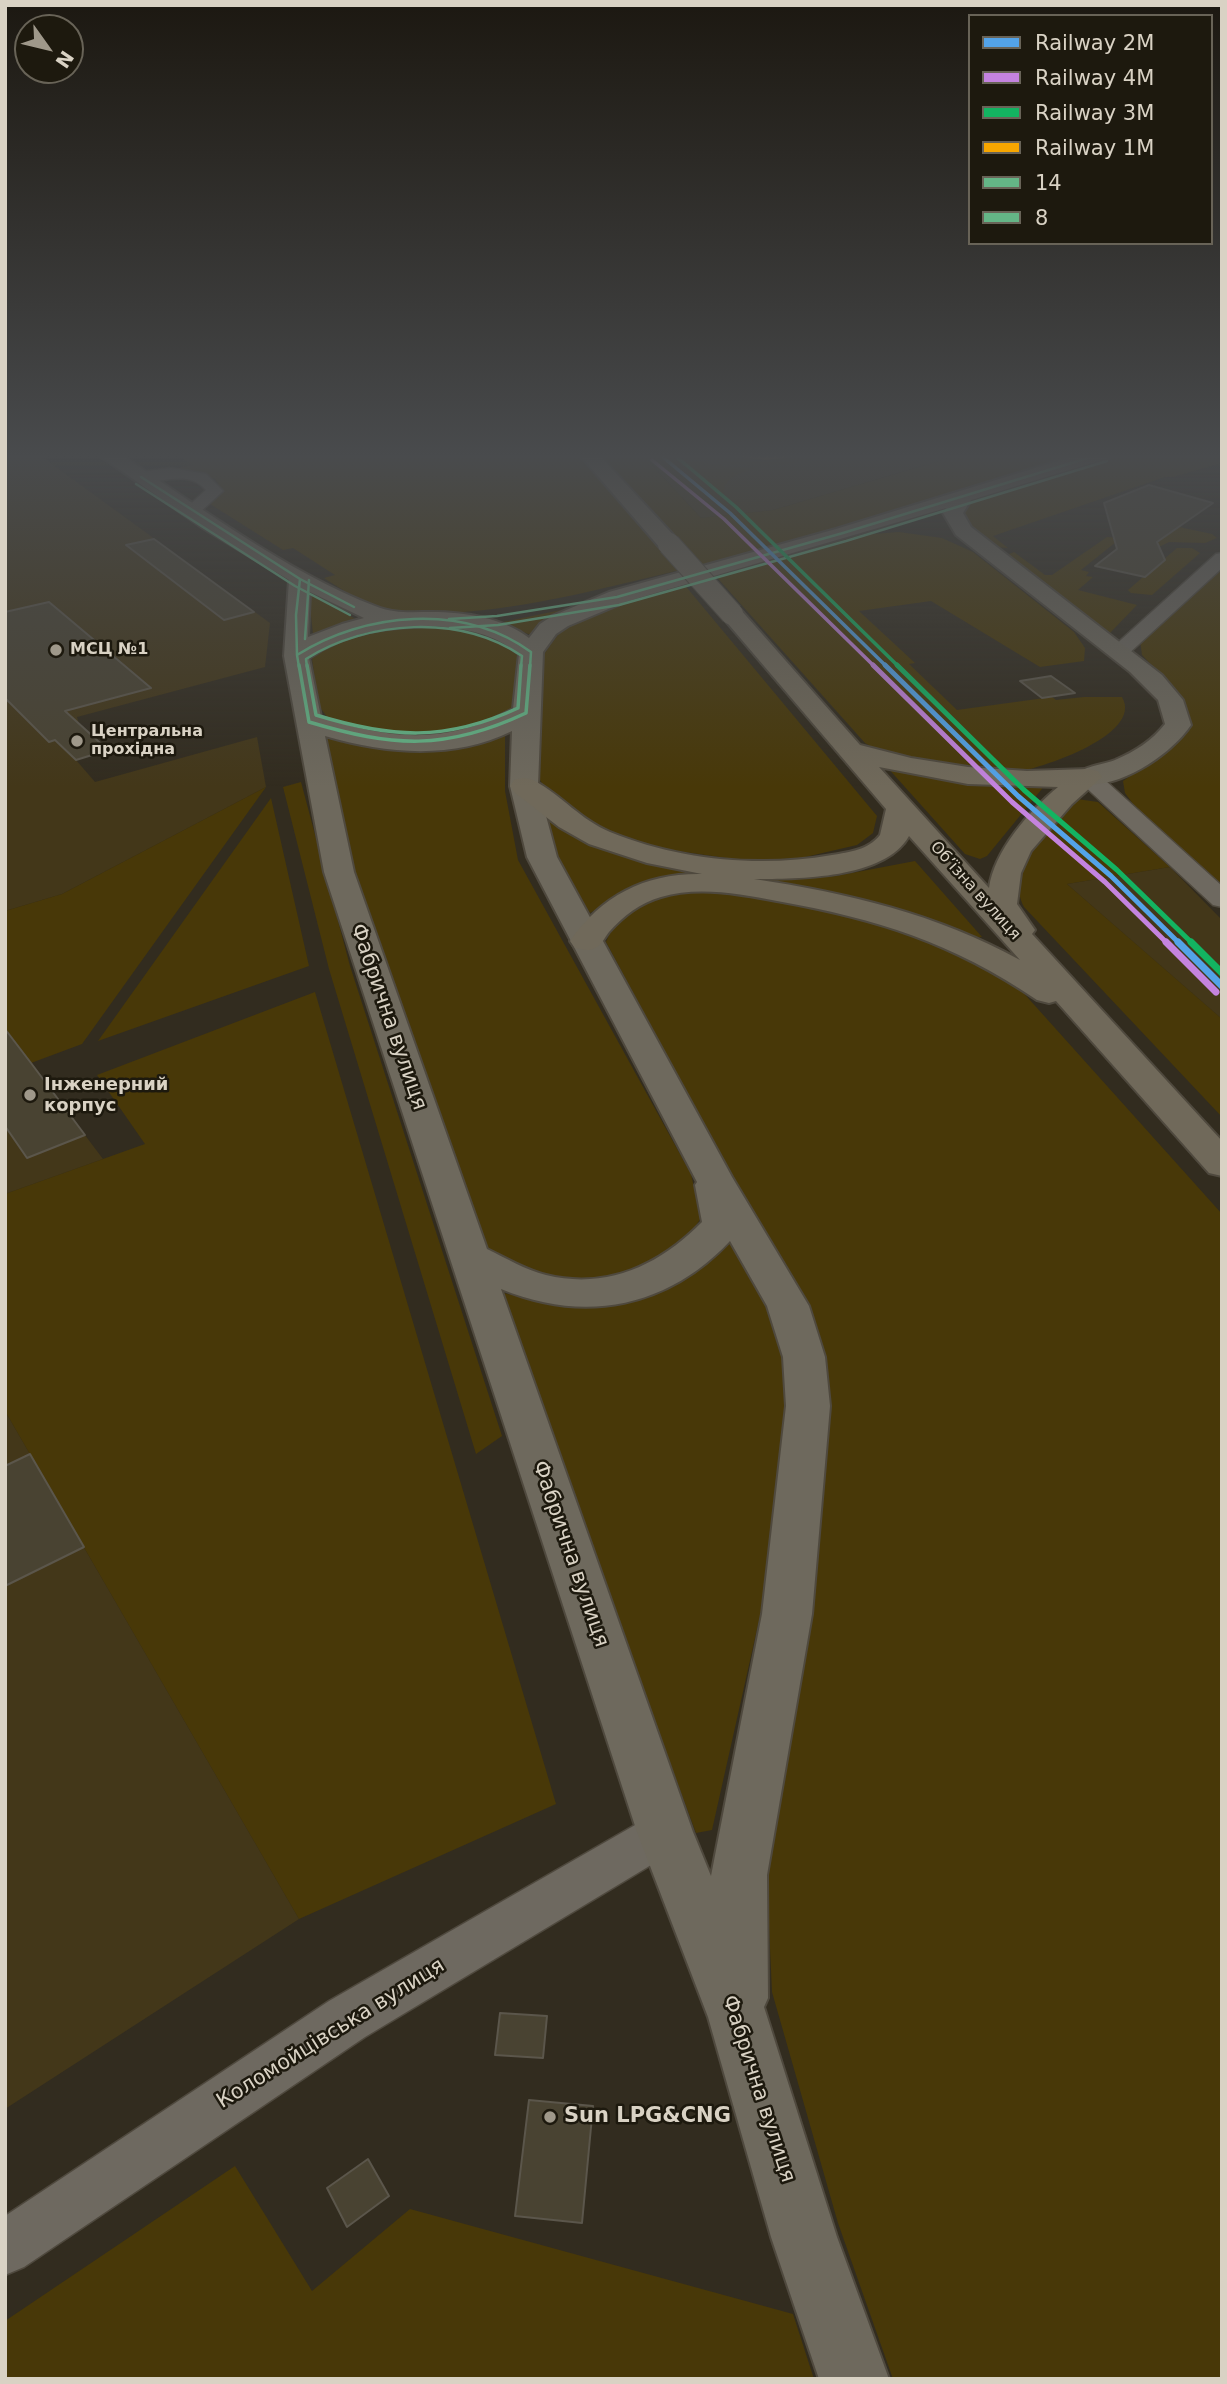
<!DOCTYPE html>
<html>
<head>
<meta charset="utf-8">
<style>
	body { margin:0 }
	#map { position:relative; width:1227px; height:2384px; overflow:hidden; background:#322c1f; font-family:"DejaVu Sans",sans-serif }
	canvas { display:block }
	.frame { position:absolute; inset:0; border:7px solid #d9d2c4; pointer-events:none }
	.legend { position:absolute; left:968px; top:14px; width:245px; height:231px; box-sizing:border-box; background:#1d190e; border:2px solid #686357; margin:0; padding:9px 12px; list-style:none; font-size:21px; color:#d9d2c4 }
	.legend li { display:flex; align-items:center; gap:14px; height:35px }
	.legend b { width:35px; border:2px solid #686357 }
	.north { position:absolute; left:14px; top:14px; width:70px; height:70px; box-sizing:border-box; background:#1d190e; border:2px solid #686357; border-radius:50%; rotate:124deg; font-size:19px; font-weight:700; line-height:28px; text-align:center; color:#d9d2c4 }
	.north::after { content:''; display:block; margin:auto; width:24px; height:32px; background:#9f988a; clip-path:polygon(50% 0,100% 100%,50% 72%,0 100%) }
</style>
</head>
<body>
<div id="map">
<canvas width="1227" height="2384"></canvas>
<div class="frame"></div>
<ul class="legend">
<li><b style="height:9px;background:#53a3e8"></b>Railway 2М</li>
<li><b style="height:9px;background:#c483df"></b>Railway 4М</li>
<li><b style="height:9px;background:#13b361"></b>Railway 3М</li>
<li><b style="height:9px;background:#f7a600"></b>Railway 1М</li>
<li><b style="height:9px;background:#64b586"></b>14</li>
<li><b style="height:9px;background:#64b586"></b>8</li>
</ul>
<div class="north">N</div>
</div>
<script>
const c = document.querySelector('canvas').getContext('2d');
c.lineJoin = 'round';
function fill(path, color) {
  c.fillStyle = color;
  c.fill(path, 'evenodd');
}
function stroke(path, color, width, dash) {
  c.strokeStyle = color;
  c.lineWidth = width;
  c.lineCap = dash ? 'butt' : 'round';
  c.setLineDash(dash || []);
  c.stroke(path);
}
function drawText(font, color, halo, rows, align = 'center') {
  c.font = font + ' "DejaVu Sans",sans-serif';
  c.lineWidth = 5;
  c.setLineDash([]);
  c.textBaseline = 'middle';
  c.strokeStyle = halo;
  c.fillStyle = color;
  for (const [text, x, y, turn = 0] of rows) {
    c.save();
    c.translate(x, y);
    c.rotate((+turn || 0) * Math.PI / 180);
    c.textAlign = isNaN(turn) ? turn : align;
    if (halo) c.strokeText(text, 0, 0);
    c.fillText(text, 0, 0);
    c.restore();
  }
}
fill(new Path2D(`
	M5 453H37L270 623 265 667 77 717 79 724 108 750 76 760 95 782 257 737 266 787 62 894 5 911Z
	M641 453H966L773 510 701 518Z
	M1170 867 1222 920V1019L1067 884Z
	M5 1029 103 1159 5 1194Z
	M5 1411 299 1919 5 2109Z`), '#433719');
fill(new Path2D(`
	M175 453H641L701 518 773 510 966 453H1078C937 497 796 543 651 577 572 596 487 617 405 613 373 611 350 595 324 578L335 575 293 548 283 550 210 504 222 490 215 479 177 468 192 465Z
	M687 453H712L757 461 838 453C790 468 734 471 687 453Z
	M1118 453H1222V463L1173 477H1165L993 536 1008 548 992 547 964 524 962 514 970 499Z
	M677 457 722 466 756 468C742 472 723 477 723 496Z
	M1179 527 1212 534 1217 538 1205 543 1169 542 1157 548 1116 542 1081 570 1089 572 1086 576 1093 577 1078 590 1137 605 1109 634H1105L1004 556 1014 552 1045 575H1052L1107 537 1159 540Z
	M899 532 942 538 973 552 1074 632 1085 648 1084 661 1040 667 931 601 859 611 915 663 909 664 957 710 1052 697 1056 700 1084 697H1122C1145 736 1033 772 1005 774 990 775 899 759 884 753 877 750 871 746 865 743L713 573 846 536Z
	M1177 548H1192L1200 553 1152 595 1131 593 1128 590Z
	M1222 562V892L1136 808 1125 793 1123 781 1169 749 1186 732 1181 696 1142 655 1140 640Z
	M683 583 877 816 873 833 857 845 801 858 747 861 644 846 606 833 551 797 538 777 544 654 560 632 595 611Z
	M308 588 358 621 313 634Z
	M561 610 564 611 531 635 503 624V622Z
	M427 625 454 626 496 634 519 653 513 710 478 730 406 740 330 721 319 706 312 659 316 652 357 631Z
	M505 733V791L518 860 691 1174 701 1218C696 1225 691 1234 685 1240 651 1271 599 1286 554 1277 527 1271 503 1258 480 1244L355 872 324 738C364 747 406 757 448 749 467 745 486 738 505 733Z
	M887 767 970 784 1004 787 1046 784 987 856 980 859 965 854Z
	M301 782 350 966 502 1436 476 1454 329 969 283 787Z
	M266 787 82 1044 31 1063 5 1029V911L62 894Z
	M271 798 309 966 98 1041Z
	M1077 799 1098 802 1170 867 1067 884 1222 1019V1117L1024 907C1004 866 1046 830 1070 800Z
	M539 810 711 876 634 887 590 913 554 852Z
	M915 861 982 937 974 938C902 908 833 893 757 881L836 876Z
	M703 892 742 894 893 923 1011 979 1222 1214V2379H893L838 2223 772 1992 767 1883 808 1621 799 1302 606 942C622 902 664 894 703 892Z
	M315 992 556 1804 299 1919 5 1411V1194L145 1144 97 1075Z
	M729 1239 772 1310 787 1357 789 1401 762 1607 712 1830 696 1833 495 1291 542 1302 586 1304Z
	M235 2166 312 2291 410 2209 793 2314 814 2379H5V2321Z`), '#483808');
const building = new Path2D(`
	M1149 485 1213 503 1157 542 1165 560 1145 577 1095 566 1117 549 1104 503Z
	M154 539 254 612 224 620 126 545Z
	M49 602 151 688 65 711 108 750 76 760 55 740 49 742 5 698V612Z
	M1051 676 1075 693 1042 698 1020 681Z
	M5 1029 31 1063 85 1135 27 1158 5 1126Z
	M30 1454 84 1547 5 1586V1466Z
	M500 2013 547 2016 543 2058 495 2055Z
	M529 2100 593 2106 582 2223 515 2216Z
	M368 2159 389 2196 347 2227 327 2188Z`);
fill(building, '#494332');
stroke(building, '#5b564b', 2);
const street = new Path2D(`
	M171 468 206 474 223 491 198 514 192 515 184 510 206 490C184 464 149 492 133 477L141 472Z
	M1222 553V568L1126 656H1112L1109 652 1112 648 1216 554Z
	M1088 770 1096 772 1222 886V907L1213 905 1080 782 1077 777 1080 772Z
	M665 1811 681 1817 688 1832 681 1847 365 2037 24 2267 5 2275V2216L329 2001 649 1817Z`);
const secondary = new Path2D(`
	M96 453H118C196 504 288 573 375 606 394 614 412 612 432 612 464 612 504 618 529 638L540 624 552 616 609 592 836 529 1084 453H1113L1111 457 971 500 963 513 971 527 1162 675 1183 700 1191 725C1171 755 1116 792 1078 783L1074 777C1082 766 1102 765 1115 760 1134 752 1152 741 1165 724L1158 700 1130 672 956 535 943 513 946 508 625 602 568 626 556 634 543 652 538 786 557 857 732 1177 809 1306 825 1357 830 1406 812 1614 767 1875 768 1998 764 2007 837 2237 889 2379H819L771 2237 708 2017 637 1832 324 872 284 656 289 580 203 528ZM310 592 364 618 342 624 308 637ZM434 626C466 629 493 633 519 654L513 709C447 745 390 740 321 717L309 658C347 631 389 627 434 626ZM512 731 510 786 527 857 697 1182 695 1185 702 1222C660 1265 607 1290 546 1275 525 1270 506 1258 487 1249L354 872 325 736C387 754 453 760 512 731ZM730 1241 767 1306 783 1357 786 1406 762 1614 711 1876 693 1832 501 1289C586 1324 668 1307 730 1241Z`);
const primary = new Path2D(`
	M578 453H597L677 539 680 544 677 549H661Z
	M732 607 740 609 860 745 911 758 968 767 1027 771 1088 769 1098 771 1102 777 1072 804 1031 851 1021 873 1017 904 1035 930 1032 934 1222 1141V1176L1209 1173 1056 1001 1049 1003 1037 1000C951 942 878 919 777 901 740 894 698 886 661 897 640 903 623 916 609 932 605 937 601 946 595 948 588 952 582 949 575 948L570 941C602 895 646 873 702 874L647 863 589 844 559 827 514 792 510 786 514 780C522 778 528 777 535 781 562 796 581 820 610 832 679 860 759 868 832 855 850 852 868 850 880 835L886 809 724 619 720 614 724 609ZM879 767 968 784 1058 787C1030 810 994 851 989 888ZM909 836 1020 960C937 914 847 893 754 879 798 879 885 879 909 836Z`);
stroke(street, '#4f493e', 3);
stroke(secondary, '#4f493e', 4);
stroke(primary, '#4f493e', 4);
fill(street, '#6e6960');
fill(secondary, '#6e695d');
fill(primary, '#70695a');
const primaryBridge = new Path2D(`
	M669 544 732 614`);
stroke(primaryBridge, '#4f493e', 24, []);
stroke(primaryBridge, '#70695a', 22);
stroke(new Path2D(`
	M141 477 300 579 354 607
	M449 619 497 616 617 597 843 533 1104 453
	M297 655 296 615 300 579
	M299 667 297 655C365 612 463 603 531 652L530 667`), '#64b586', 2.5);
stroke(new Path2D(`
	M299 665 309 722C393 747 445 751 526 713L530 665`), '#64b586', 3.5);
stroke(new Path2D(`
	M136 484 295 586 350 615
	M450 628 498 625 619 605 846 541 1107 461
	M305 639 309 580
	M307 667 306 659C368 620 460 614 522 656L521 667`), '#64b586', 2.5);
stroke(new Path2D(`
	M307 665 316 715C391 738 445 742 518 708L521 665`), '#64b586', 3.5);
stroke(new Path2D(`
	M658 453 730 513 887 667`), '#53a3e8', 3.5);
stroke(new Path2D(`
	M885 665 1018 796 1111 876 1180 944`), '#53a3e8', 5);
stroke(new Path2D(`
	M1178 942 1222 986`), '#53a3e8', 7);
stroke(new Path2D(`
	M652 460 724 519 875 667`), '#c483df', 3.5);
stroke(new Path2D(`
	M873 665 1012 802 1105 882 1168 944`), '#c483df', 5);
stroke(new Path2D(`
	M1166 942 1216 992`), '#c483df', 7);
stroke(new Path2D(`
	M672 453 736 507 899 667`), '#13b361', 3.5);
stroke(new Path2D(`
	M897 665 1024 790 1117 870 1193 944`), '#13b361', 5);
stroke(new Path2D(`
	M1191 942 1222 973`), '#13b361', 7);
stroke(new Path2D(`
	M720 453 766 458 815 453`), '#f7a600', 3.5);
const sky = c.createLinearGradient(0, 0, 0, 787);
sky.addColorStop(0, '#1c1811');
sky.addColorStop(0.58, '#494b4d');
sky.addColorStop(1, '#494b4d00');
c.fillStyle = sky;
c.fillRect(0, 0, 1227, 787);
for (const [x, y, r, color] of [
	[56,650,7,"#9f988a"],
	[77,741,7,"#9f988a"],
	[30,1095,7,"#9f988a"],
	[550,2117,7,"#9f988a"]
]) {
  const dot = new Path2D();
  dot.arc(x, y, r, 0, 2 * Math.PI);
  c.fillStyle = color;
  c.fill(dot);
  stroke(dot, '#1d190e', 2.5);
}
drawText('bold 16px', '#d9d2c4', '#1d190e', [
	["МСЦ №1",70,650],
	["Центральна",91,732],
	["прохідна",91,750]
], 'left');
drawText('16px', '#d9d2c4', '#1d190e', [
	["Обʼїзна вулиця",975,891,48]
]);
drawText('bold 18px', '#d9d2c4', '#1d190e', [
	["Інженерний",44,1085],
	["корпус",44,1106]
], 'left');
drawText('21px', '#d9d2c4', '#1d190e', [
	["Фабрична вулиця",388,1017,71],
	["Фабрична вулиця",570,1554,71],
	["Коломойцівська вулиця",331,2034,-32],
	["Фабрична вулиця",758,2089,72]
]);
drawText('bold 21px', '#d9d2c4', '#1d190e', [
	["Sun LPG&CNG",564,2117]
], 'left');
</script>
</body>
</html>
